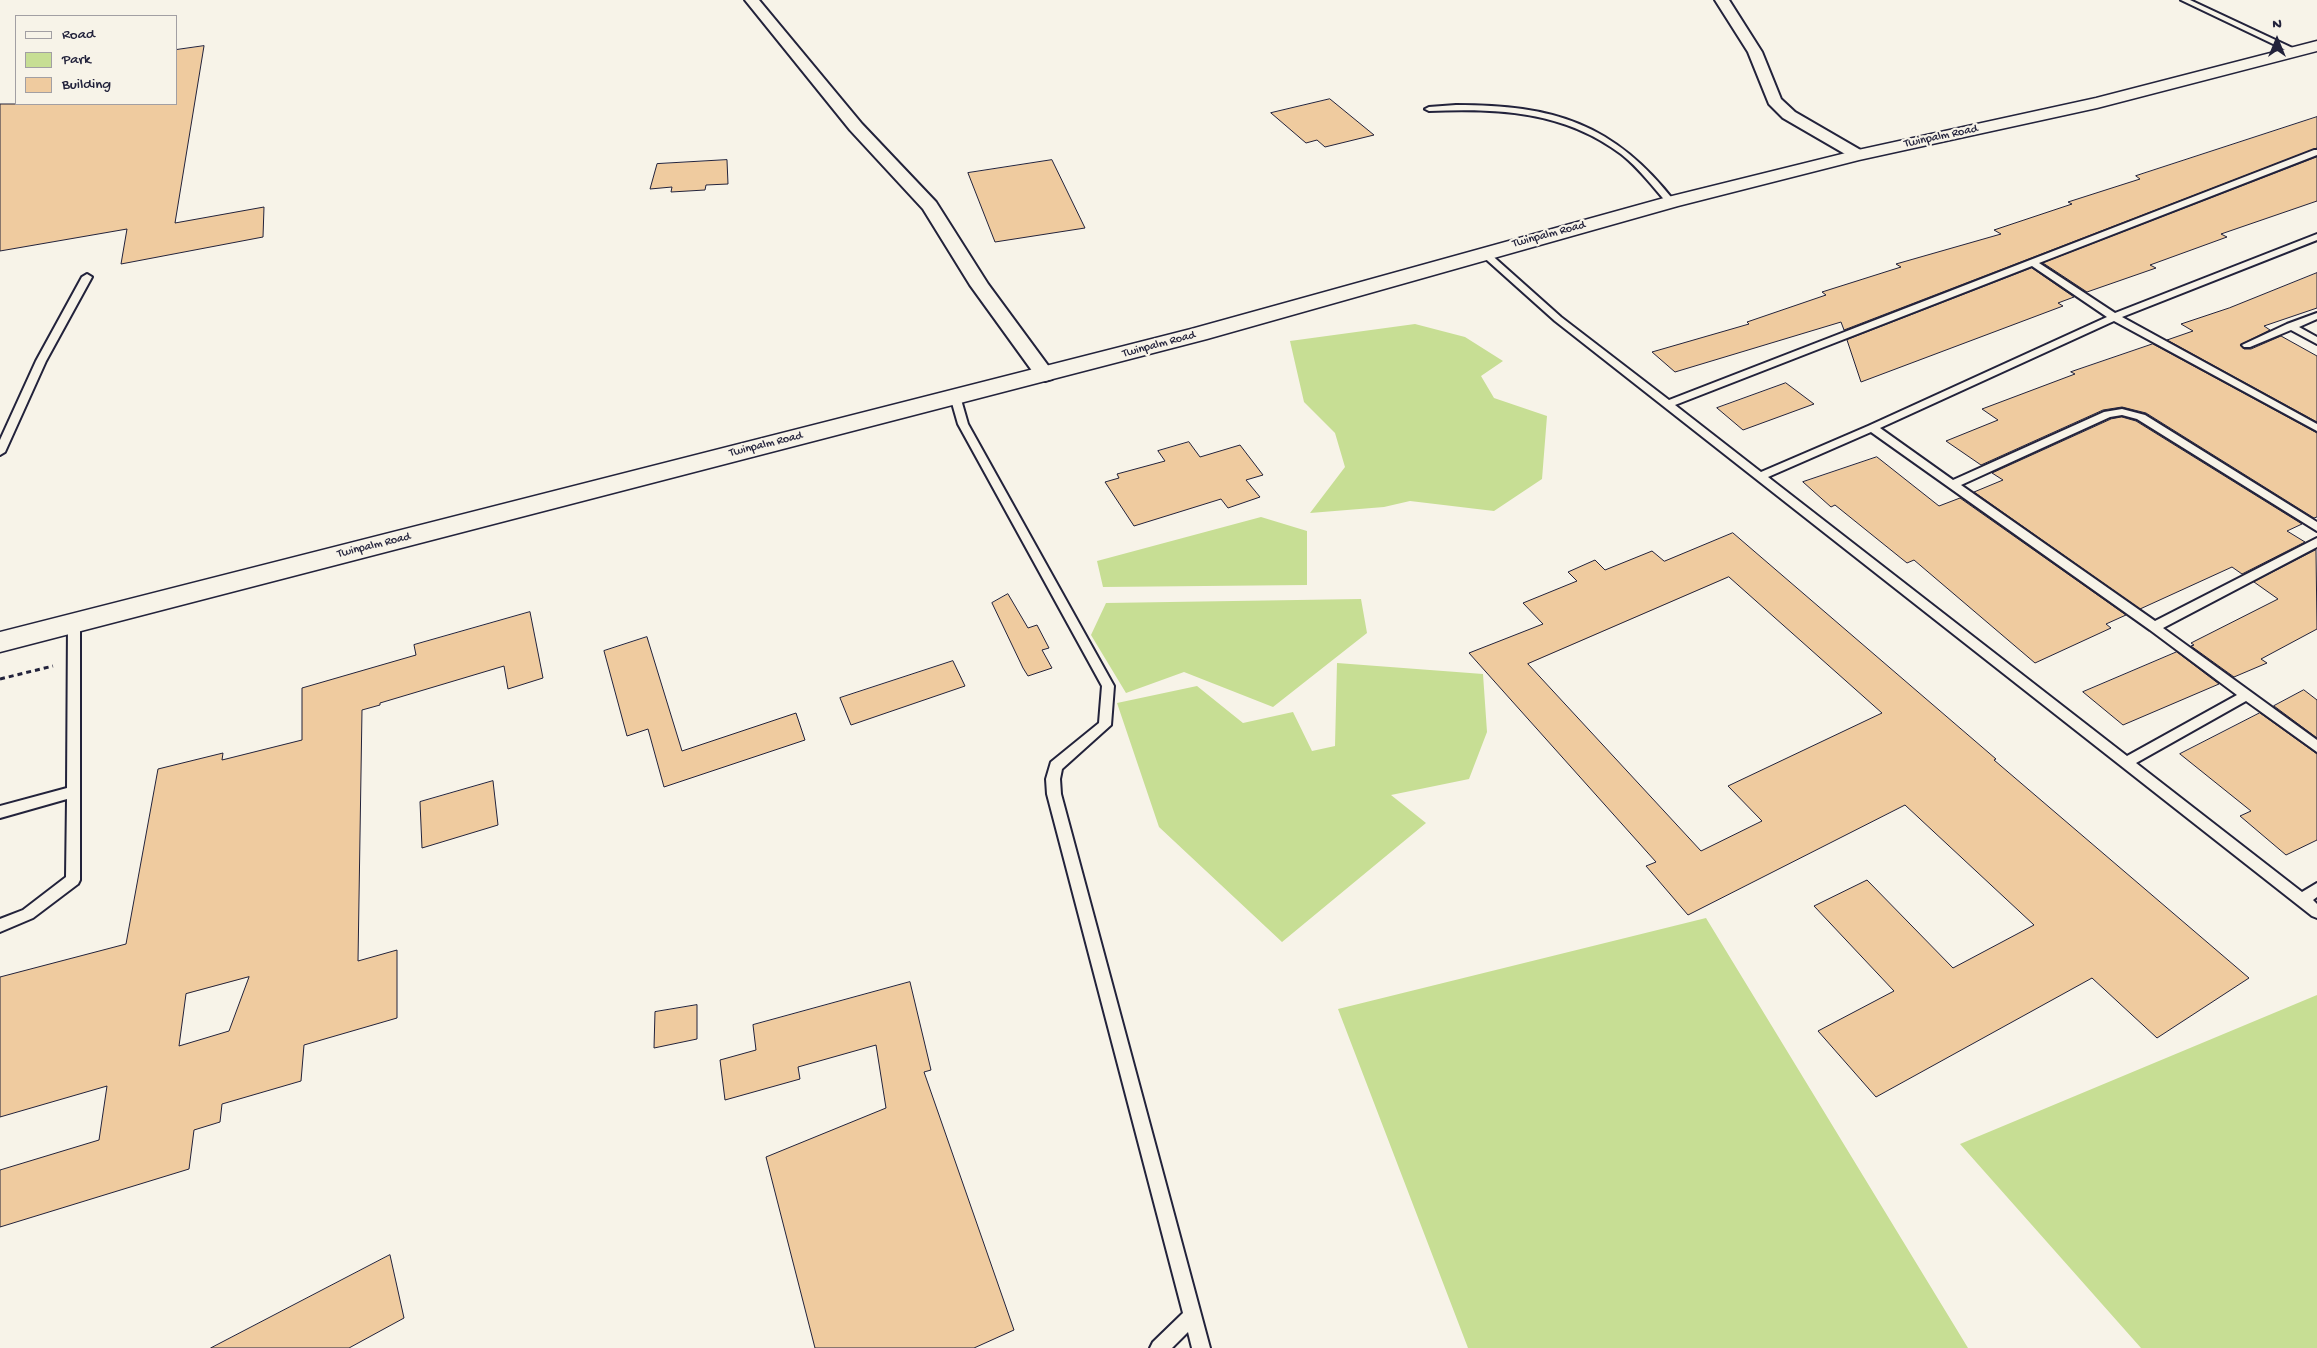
<!DOCTYPE html>
<html>
<head>
<meta charset="utf-8">
<style>
	body { margin:0 }
	#map { position:relative; width:2317px; height:1348px; overflow:hidden; background:#f7f3e8; font-family:"Gochi Hand",sans-serif }
	canvas { display:block }
	.legend { position:absolute; left:15px; top:15px; width:162px; height:90px; box-sizing:border-box; background:#f7f3e8; border:1px solid #a29fa3; margin:0; padding:6px 9px; list-style:none; font-size:15px; color:#22223b }
	.legend li { display:flex; align-items:center; gap:10px; height:25px }
	.legend b { width:25px; border:1px solid #a29fa3 }
	.north { position:absolute; left:2252px; top:15px; width:50px; height:50px; -webkit-text-stroke:4px #f7f3e8; paint-order:stroke; rotate:0deg; font-size:14px; font-weight:700; line-height:20px; text-align:center; color:#22223b }
	.north::after { content:''; display:block; margin:auto; width:18px; height:22px; background:#22223b; clip-path:polygon(50% 0,100% 100%,50% 72%,0 100%) }
</style>
</head>
<body>
<div id="map">
<canvas width="2317" height="1348"></canvas>
<ul class="legend">
<li><b style="height:6px;background:#f7f3e8"></b>Road</li>
<li><b style="height:14px;background:#c7de94"></b>Park</li>
<li><b style="height:14px;background:#efcb9f"></b>Building</li>
</ul>
<div class="north">N</div>
</div>
<script>
const c = document.querySelector('canvas').getContext('2d');
c.lineJoin = 'round';
function fill(path, color) {
  c.fillStyle = color;
  c.fill(path, 'evenodd');
}
function stroke(path, color, width, dash) {
  c.strokeStyle = color;
  c.lineWidth = width;
  c.lineCap = dash ? 'butt' : 'round';
  c.setLineDash(dash || []);
  c.stroke(path);
}
function drawText(font, color, halo, rows, align = 'center') {
  c.font = font + ' "Gochi Hand",sans-serif';
  c.lineWidth = 4.5;
  c.setLineDash([]);
  c.textBaseline = 'middle';
  c.strokeStyle = halo;
  c.fillStyle = color;
  for (const [text, x, y, turn = 0] of rows) {
    c.save();
    c.translate(x, y);
    c.rotate((+turn || 0) * Math.PI / 180);
    c.textAlign = isNaN(turn) ? turn : align;
    if (halo) c.strokeText(text, 0, 0);
    c.fillText(text, 0, 0);
    c.restore();
  }
}
fill(new Path2D(`
	M1415 324 1465 337 1503 361 1481 376 1494 398 1547 416 1542 479 1494 511 1410 501 1384 507 1310 513 1345 467 1335 433 1304 402 1290 341Z
	M1261 517 1307 531V585L1103 587 1097 561Z
	M1361 599 1367 633 1273 707 1184 672 1126 693 1091 635 1106 603Z
	M1337 663 1483 674 1487 732 1469 779 1391 795 1426 823 1282 942 1159 827 1117 703 1197 686 1243 723 1293 712 1312 751 1335 746Z
	M1706 918 1968 1348H1468L1338 1009Z
	M2317 995V1348H2141L1960 1144Z`), '#c7de94');
const building = new Path2D(`
	M204 46 175 223 264 207 263 237 121 264 127 229 0 251V104H176V50Z
	M1330 99 1374 135 1325 147 1317 140 1306 143 1271 113Z
	M2317 117V148L1844 330 1841 322 1675 372 1652 352 1749 324 1747 322 1826 295 1822 292 1901 267 1896 264 2001 234 1994 230 2072 204 2068 202 2140 179 2136 176Z
	M2317 157V201L2221 234 2227 237 2150 265 2156 268 2087 292 2043 263Z
	M727 160 728 184 706 185 705 190 671 192 672 187 650 189 657 164Z
	M1052 160 1085 228 995 242 968 173Z
	M2032 268 2074 297 2058 303 2063 306 1861 382 1847 340Z
	M2317 273V308L2264 326 2270 330 2240 345 2244 349H2251L2281 336 2317 356V422L2167 340 2193 331 2181 324 2229 308Z
	M2153 344 2317 433V517L2314 518 2146 413 2122 407 2103 410 1981 465 1946 441 1998 420 1982 409 2075 374 2071 372Z
	M1786 383 1814 404 1743 430 1717 408Z
	M2122 417 2136 421 2302 524 2287 531 2305 542 2242 574 2232 567 2140 609 1974 492 2003 480 1992 473 2111 419Z
	M1189 442 1200 457 1240 445 1263 475 1246 480 1260 497 1228 508 1221 499 1134 526 1105 482 1119 478 1117 474 1165 461 1158 451Z
	M1877 457 1939 506 1960 498 2126 615 2106 624 2111 628 2035 663 1914 560 1907 563 1835 505 1831 507 1803 482Z
	M1733 533 1996 759 1994 760 2249 978 2157 1038 2092 978 1876 1097 1818 1031 1894 991 1814 906 1867 880 1953 968 2034 925 1905 805 1688 915 1646 866 1656 862 1469 653 1543 624 1523 603 1577 581 1568 572 1595 560 1605 570 1652 551 1664 561ZM1729 577 1882 713 1728 786 1762 821 1701 851 1528 664Z
	M2316 550 2317 629 2261 659 2267 663 2234 677 2191 646 2194 645 2191 643 2278 599 2254 582Z
	M1008 594 1028 628 1037 625 1049 648 1042 650 1052 668 1028 676 1023 668 992 603Z
	M530 612 543 678 508 689 504 666 380 703V705L362 710 358 961 397 950V1018L304 1045 301 1081 222 1104 220 1122 194 1130 189 1169 0 1227V1170L99 1140 107 1086 0 1117V977L126 944 158 769 223 753 222 760 302 740V688L416 655 414 645ZM249 977 229 1031 179 1046 186 994Z
	M647 637 682 751 796 713 805 740 664 787 648 729 627 736 604 651Z
	M2177 652 2219 684 2123 725 2083 692Z
	M953 661 965 686 851 725 840 698Z
	M2304 690 2317 700V738L2274 706Z
	M2260 713 2317 754V840L2286 855 2240 816 2251 811 2180 754Z
	M493 781 498 825 422 848 420 802Z
	M910 982 931 1070 924 1072 1014 1330 974 1348H815L766 1157 886 1108 876 1045 798 1067 800 1079 725 1100 720 1060 756 1050 753 1025Z
	M697 1005V1039L654 1048 655 1012Z
	M390 1255 404 1318 349 1348H211Z`);
fill(building, '#efcb9f');
stroke(building, '#22223b', 1);
const lane = new Path2D(`
	M2181 0H2190L2299 51 2292 53Z
	M1456 105C1553 105 1614 123 1675 202L1668 204C1653 187 1639 168 1621 154 1564 111 1498 108 1429 111L1425 109 1429 107Z
	M2314 150H2317V155L2039 263 2115 313 2317 234V240L2122 317 2317 424V431L2114 321 1880 428 1953 480 2104 412 2122 409 2145 415 2317 522V531L2137 419 2122 415 2110 417 1961 485 2155 621 2317 538V547L2163 628 2317 740V752L2246 701 2136 763 2302 892 2317 883V897L2313 900 2317 904V918L2312 916 1555 321 1479 253 1487 251 1561 317 1669 400ZM2032 266 2107 317 1868 426 1761 472 1675 405ZM1871 432 2150 630 2237 695 2127 756 1768 477Z
	M87 274 92 277 46 361 5 452 0 455V440L36 361 82 277Z
	M2317 313V319L2299 327 2317 337V344L2291 330 2250 347H2244L2242 345 2287 324Z
	M955 393 960 396 968 424 1114 686 1111 725 1062 769 1060 779 1061 794 1210 1348H1192L1188 1332 1172 1348H1150L1153 1342 1183 1313 1047 794 1046 779 1051 762 1099 723 1102 686 958 424 950 396Z
	M74 619 80 623V880L78 884 33 918 0 932V919L23 910 66 877 67 799 0 818V806L67 788 68 623Z`);
const street = new Path2D(`
	M745 0H759L862 124 936 202 988 284 1055 375 1052 379 1045 381 1038 379 970 285 923 209 850 130Z
	M1715 0H1729L1762 52 1781 99 1795 112 1864 152 1866 155 1864 158H1852L1783 118 1769 104 1748 52Z`);
const secondary = new Path2D(`
	M2317 41V51L2097 108 1859 160 1678 206 1207 339 0 652V632L1191 329 1664 198 1858 150 2096 98Z`);
stroke(lane, '#22223b', 4);
stroke(street, '#22223b', 4);
stroke(secondary, '#22223b', 3);
stroke(new Path2D(`
	M0 679 53 666`), '#22223b', 3, [5, 4]);
fill(lane, '#f7f3e8');
fill(street, '#f7f3e8');
fill(secondary, '#f7f3e8');
drawText('12px', '#22223b', '#f7f3e8', [
	["Twinpalm Road",1941,137,-12],
	["Twinpalm Road",1549,235,-15],
	["Twinpalm Road",1159,345,-15],
	["Twinpalm Road",766,445,-14],
	["Twinpalm Road",374,546,-14]
]);
</script>
</body>
</html>
